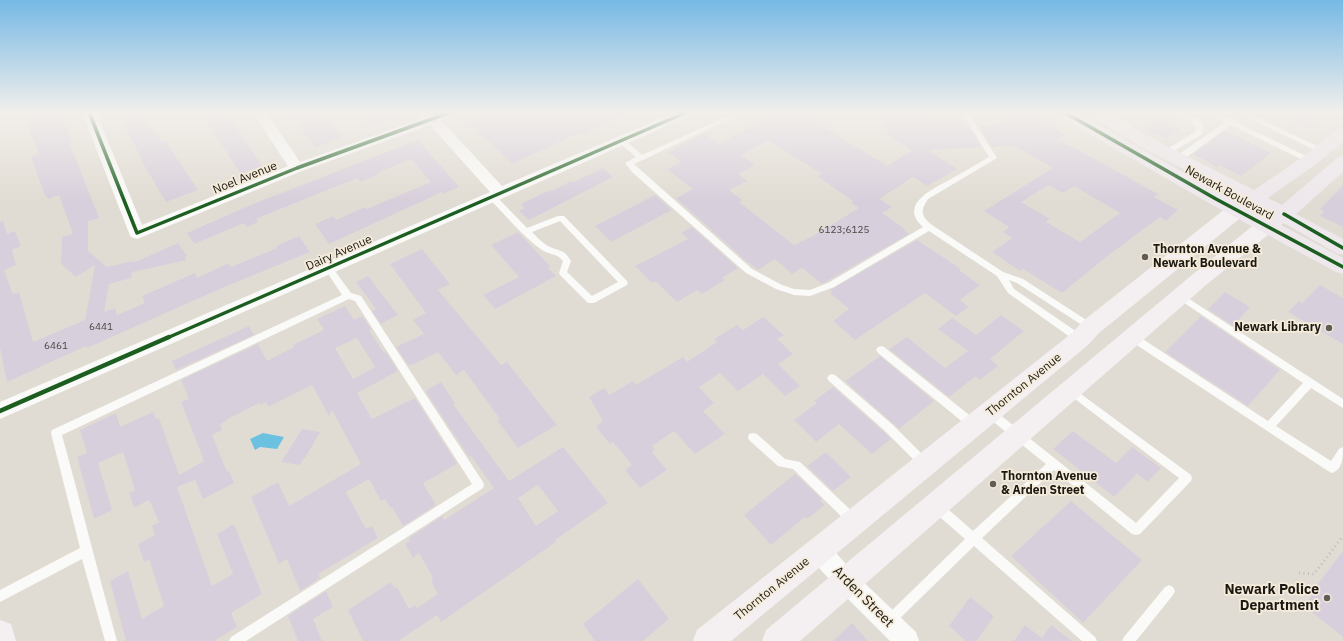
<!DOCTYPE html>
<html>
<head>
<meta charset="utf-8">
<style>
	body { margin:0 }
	canvas { display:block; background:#e1dcd3 }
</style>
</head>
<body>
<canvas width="1343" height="641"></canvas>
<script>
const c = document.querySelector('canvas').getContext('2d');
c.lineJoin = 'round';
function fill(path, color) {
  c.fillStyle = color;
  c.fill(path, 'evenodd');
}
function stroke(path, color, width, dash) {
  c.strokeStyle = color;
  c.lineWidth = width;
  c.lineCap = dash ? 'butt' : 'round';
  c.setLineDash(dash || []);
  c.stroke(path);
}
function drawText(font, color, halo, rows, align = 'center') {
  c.font = font + ' "IBM Plex Sans",sans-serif';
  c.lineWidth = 3.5;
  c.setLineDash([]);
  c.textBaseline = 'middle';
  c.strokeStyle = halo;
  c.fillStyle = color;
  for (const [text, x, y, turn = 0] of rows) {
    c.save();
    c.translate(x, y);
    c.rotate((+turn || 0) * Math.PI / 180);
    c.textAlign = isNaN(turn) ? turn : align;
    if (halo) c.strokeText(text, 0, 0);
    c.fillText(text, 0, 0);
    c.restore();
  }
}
fill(new Path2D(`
	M263 433 284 437 277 449 260 447 255 450 250 439Z`), '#6cc1e0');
fill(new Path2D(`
	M46 112H58L72 141 69 142 99 218 88 221V251L107 267 133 261V263L178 243 187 256 185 257 187 260 132 272 131 278 109 284 104 312 115 308 117 315 145 303 142 296 195 273 197 278 229 263 231 267 277 248 276 246 299 236 310 252 222 288 87 348 86 346 7 382 0 348V222L3 221 7 234 15 231 21 246 12 250 16 265 4 270 13 294 19 292 33 342 85 320 95 265 76 277 61 264 62 237 73 234 59 195 48 199 44 193 31 157 39 154 25 118Z
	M119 112H139L150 130 153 129 161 142 165 140 198 190 166 202 144 165Z
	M207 112H226L262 166 241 174 205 119 211 117Z
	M287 112H320L342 137 316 147 299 126H300Z
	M356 112H406V113L369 127Z
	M490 112H633L583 134 580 132 512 164 467 120Z
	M779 112H802L826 126 824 127 887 166 912 150 886 134 890 132 883 128 887 125 863 112H925L942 121 961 120 965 127H969L981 147 928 150 957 169 927 186 913 177 879 199 892 207 882 213 905 229 904 230 909 234 822 284 802 268 792 274 775 259 758 270 748 262H747L676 198 693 189 667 169 681 162 668 152 705 134 719 144ZM768 140 822 174 817 176 853 201 851 203 859 208 813 236 794 245 739 202 742 200 729 190 747 181 738 174 755 165 741 155Z
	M1018 112H1030L1043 119 1040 121 1065 135 1058 139 1158 194 1154 197 1178 210 1166 221 1160 217 1110 254 1062 293 1023 269 1020 271 992 252 1012 238 1003 232 1009 227 984 211 1053 168 1013 145 992 147 979 126 996 125ZM1048 185 1063 193 1074 186 1120 213 1080 242 1046 222 1050 219 1021 202Z
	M1302 112H1308L1320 117 1307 127 1291 120Z
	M1159 119 1180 129 1166 139 1145 129Z
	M1225 131 1271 153 1241 176 1220 165 1217 167 1193 154Z
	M418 140 459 187 443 194 442 192 329 244 315 224 333 216 336 220 365 207 367 209 431 182 411 159 377 173 378 174 361 182 358 178 322 192 256 219 258 222 247 227 244 223 194 244 187 233 253 204Z
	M603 168 613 177 529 220 519 211 525 208 521 204 550 190 551 191 572 181 574 182Z
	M1343 185V227L1320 216 1324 211 1320 209Z
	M655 195 672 210 611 242 595 226Z
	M692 227 738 268 722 278 725 280 702 294 697 290 677 302 655 281 652 283 635 266 688 239 681 233Z
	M518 232 551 267 548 268 556 276 495 309 483 295 519 277 491 245Z
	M917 240 961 269 959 270 980 285 960 300 969 307 956 316 925 293 855 340 833 321 849 309 830 293 832 292 830 290Z
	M422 249 450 284 438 290 501 365 507 362 557 425 518 448 497 420 500 419 464 370 456 375 438 352 412 365 411 364 408 365 396 347 424 334 413 320 426 313 390 264Z
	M368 276 398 315 381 324 372 311 376 309 356 282Z
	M1320 285 1343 298V344L1288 312 1299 301 1302 303Z
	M1225 292 1250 307 1233 326 1208 309Z
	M345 306 354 320 362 316 371 329 369 330 384 353 386 352 398 371 357 393 372 419 415 398 457 464 423 483 436 505 403 526 392 507 390 508 385 499 381 501 369 479 346 492 366 529 372 526 378 538 318 574 320 578 300 591 287 559 279 564 251 497 278 482 289 506 361 464 332 410 329 416 312 385 268 407 266 402 260 405 259 403 226 420V421L220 424 222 430 212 435 227 472 229 471 234 483 203 499 195 480 177 487 212 586 233 574 217 534 234 524 262 594 231 613 237 627 214 641H126L110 581 128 571 142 619 164 606 149 559 144 562 138 544 155 535 152 526 159 522 149 500 134 508 129 493 135 490 123 452 98 463 112 510 94 519 77 457 87 453 80 430 116 413 120 427 153 412 156 419 159 418 179 475 204 461 181 402 189 399 181 380 258 344 267 361 294 347 293 345 324 330 317 319ZM357 338 375 367 353 379 335 348Z
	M1001 315 1024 331 990 359 998 366 980 380 976 376 949 397 889 349 907 337 945 368 968 351 938 329 952 318 976 335Z
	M1201 316 1280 370 1248 406 1165 352Z
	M763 317 784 335 777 339 793 354 778 364 800 386 785 396 763 374 738 391 720 373 699 387 714 403 703 411 725 434 695 454 674 431 652 446 655 450 652 452 667 470 640 488 625 470 632 465 613 442 610 444 596 427 603 421 589 397 604 388 609 395 633 381 636 385 683 357 687 362 717 342 714 339 737 325 743 330Z
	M249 326 254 335 176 370 172 361Z
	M880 356 934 401 899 429 845 381Z
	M441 382 455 403 453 404 509 481 563 447 608 503 555 540 556 542 441 622 437 615 398 641H363L348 610 391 582 394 588 397 587 409 609 415 605 417 608 438 594 431 581 433 578 419 553 413 558 405 544 410 541 409 538 442 516 444 520 494 488 471 456 469 457 426 392 428 390V389ZM538 485 558 511 536 526 518 498Z
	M833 387 884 432 891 439 872 454 839 424 816 442 794 420 817 403 814 401Z
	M302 429 320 432 305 458H304L300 465 281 462Z
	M1073 431 1116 463 1132 447 1161 468 1148 482 1137 474 1114 497 1053 449Z
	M826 452 851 477 833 491 807 466Z
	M795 474 822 499 820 500 825 505 807 519 805 517 771 545 744 515Z
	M1071 501 1142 560 1083 623 1011 556Z
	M1343 551V637L1304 606 1316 590 1314 589Z
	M638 579 669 619 643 641H595L583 624Z
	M326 591 333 607 313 619 322 641H298L288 616Z
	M970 597 994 616 977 641H966L949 626Z
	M852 623 868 641H833Z
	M1025 625 1042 638 1051 625 1072 641H1014Z`), '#d8cfdc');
stroke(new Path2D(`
	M1299 573 1314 574 1343 536`), '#bfbeba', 3, [1, 3.5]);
fill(new Path2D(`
	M737 112H745L634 164 752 269 782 285 794 289 810 290 828 283 923 227C898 204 933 189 951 179 963 172 976 165 989 157L964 116 970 112H989C986 117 977 113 971 117L997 158 928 199C920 211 921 216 932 225L1003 272 1023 279 1094 325 1096 327 1094 329H1088L1017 283 1009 280 1014 289 1083 336 1085 339 1083 342H1077L1008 293 997 276 929 231 834 287 810 296 794 295 776 289 746 273 632 172 625 163 636 157 617 141 621 139H624L642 155Z
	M1171 112C1182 110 1197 116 1204 127L1201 135 1167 155 1163 153 1164 151 1195 132 1196 127 1190 121Z
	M1206 112H1214L1230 119H1236L1237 120 1236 122 1314 160 1310 162H1307L1231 125 1181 161H1175V157L1225 122Z
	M1236 112H1244L1326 150 1325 152H1319Z
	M491 193 494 194 527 228 558 216H564L627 281 628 283 627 285 594 303H588L560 275 559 273 563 261C557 253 549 255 542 250 522 236 506 215 488 198L487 196ZM560 221 618 282 592 296 567 272 571 261C564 249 561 252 550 247 543 244 537 237 532 232Z
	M329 266 332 267 351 293 361 296 483 482 484 485 483 488 246 641H229L231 637 472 484 355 301 349 299 62 435C81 504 98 573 117 641H105L82 559 0 602V590L80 548 51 433 52 430 342 295 325 269Z
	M1180 293 1343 399V408L1311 388 1276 426 1331 461 1339 449 1343 447C1343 457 1343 469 1332 473L1328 471 1129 340 1127 337 1129 334H1135L1268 421 1303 383 1177 298 1176 296Z
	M881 346 884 347 978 422 979 425 978 428 974 429 970 428 878 353 876 350 878 347Z
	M832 374 835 375 893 425 929 461 930 464 929 467 925 469 921 467 885 431 829 381 827 378 829 375Z
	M1070 386 1191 475 1192 478 1191 481 1140 534 1136 535 1132 534 1054 470 982 538 1095 637 1097 641H1082L974 546 892 626 888 628 884 626 882 622 884 618 965 539 933 511 932 507 933 503 937 502 941 503 973 531 1046 464 986 416 985 413 986 410 990 409 994 410 1136 523 1179 478 1067 393 1065 390 1067 387Z
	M753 433 757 434 785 459 800 462 858 517 860 521 858 525 854 526 850 525 793 469 778 466 749 440 748 437 749 434Z
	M1169 585 1173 587 1175 591 1173 595 1136 641H1122L1124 637 1165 587Z`), '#fafaf8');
fill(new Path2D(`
	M0 112H10L8 115 0 117Z
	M82 112H96L142 225 288 166 252 112H266L300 162 423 118 418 112H432L434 113 439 112H458L456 115 441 120 502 186 676 112H694L692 115 0 419V402L490 192 430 125 302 171 137 239 131 237 129 233Z
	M819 540 827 543 855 574 916 632 919 641H890L839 590 811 559 808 551 811 543Z`), '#fafaf8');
fill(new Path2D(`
	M1237 204 1244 205 1247 210 1244 215 1099 333 1088 345 731 641H693L697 630 1072 333 1083 321 1230 205Z
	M1267 218 1274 220 1277 225 1274 230 1206 285 800 641H762L766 630 1192 275 1260 220Z
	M0 620 11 624 16 641H0Z`), '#f4f0f2');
fill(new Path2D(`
	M1056 112H1075L1237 202 1241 199 1141 147 1091 116 1089 112H1108L1153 139 1254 190 1304 156 1337 129 1343 128V142L1316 164 1268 198 1282 205 1337 158 1343 156V172L1296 214 1343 239V255L1336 253 1284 223 1281 225 1343 258V274L1336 272 1209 203 1058 116ZM1255 207 1269 215 1265 217 1251 210Z`), '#eee8ec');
stroke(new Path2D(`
	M89 112 137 233 297 168 451 112
	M1064 112 1216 199 1343 267
	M1284 214 1343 248
	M167 338 687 112`), '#1b5e20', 3.5);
stroke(new Path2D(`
	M0 411 169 337`), '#1b5e20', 4.5);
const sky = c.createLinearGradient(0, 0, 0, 201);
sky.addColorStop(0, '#76b9e5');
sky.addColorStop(0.56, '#f2efeb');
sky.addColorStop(1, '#f2efeb00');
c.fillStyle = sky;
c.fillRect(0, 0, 1343, 201);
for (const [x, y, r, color] of [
	[1145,257,4,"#615d56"],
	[1329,328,4,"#615d56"],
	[993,484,4,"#615d56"],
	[1327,598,4,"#615d56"]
]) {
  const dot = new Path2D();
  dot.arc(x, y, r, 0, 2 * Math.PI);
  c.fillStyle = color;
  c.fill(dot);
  stroke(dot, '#f5ebda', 1.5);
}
drawText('10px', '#4b4645', null, [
	["6123;6125",844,230],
	["6441",101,327],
	["6461",56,346]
]);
drawText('12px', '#1c1913', '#f5ebda', [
	["Noel Avenue",245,178,-22],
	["Newark Boulevard",1229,193,29],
	["Dairy Avenue",339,253,-24],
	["Thornton Avenue",1024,385,-39],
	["Thornton Avenue",772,589,-39]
]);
drawText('bold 12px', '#1c1913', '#f5ebda', [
	["Thornton Avenue &",1153,250],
	["Newark Boulevard",1153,264],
	["Newark Library",1321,328,"right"],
	["Thornton Avenue",1001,477],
	["& Arden Street",1001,491]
], 'left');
drawText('bold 14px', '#1c1913', '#f5ebda', [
	["Newark Police",1319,590],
	["Department",1319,606]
], 'right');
drawText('14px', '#1c1913', '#f5ebda', [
	["Arden Street",863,597,45]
]);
</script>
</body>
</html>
